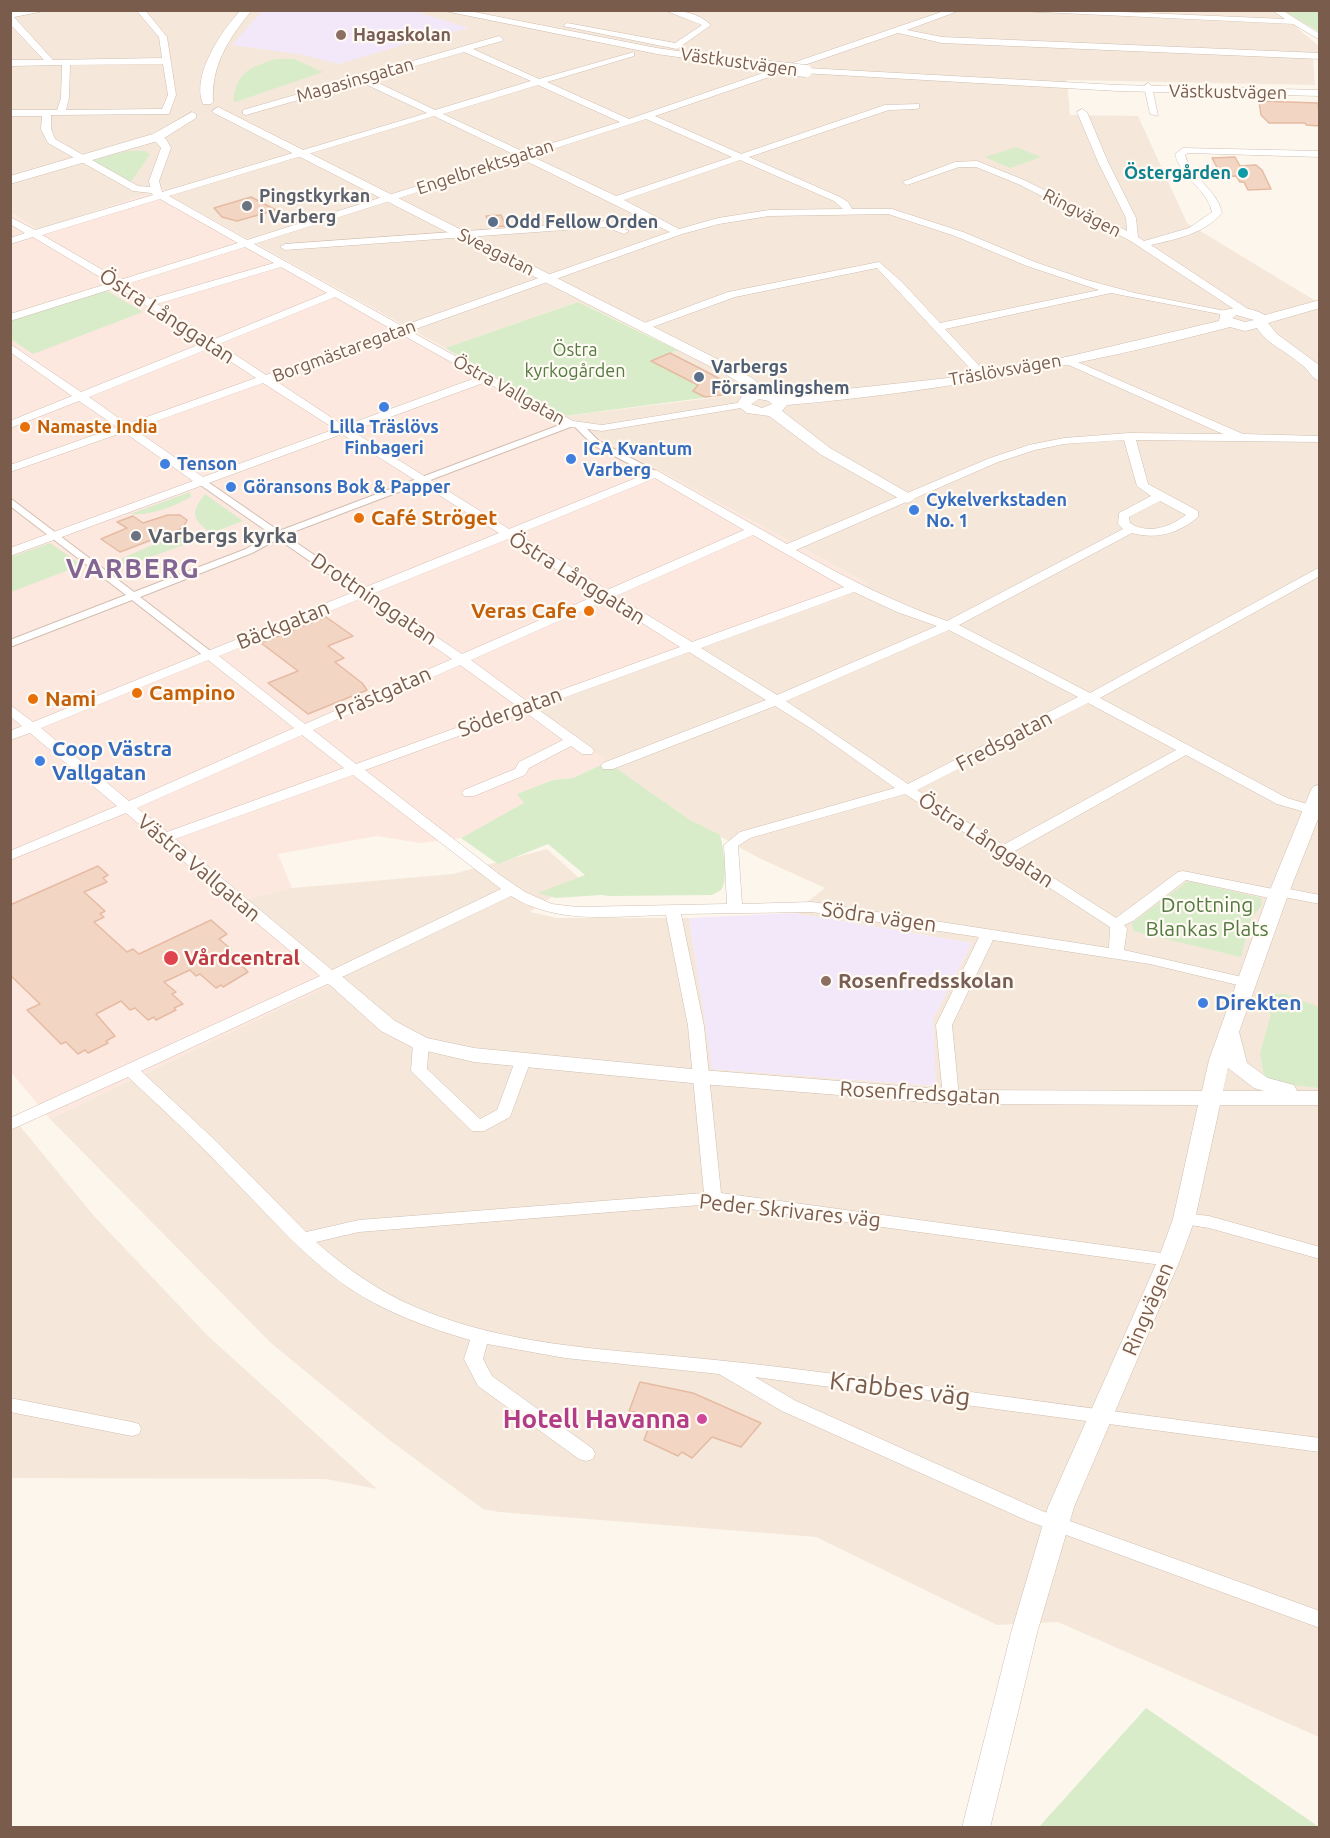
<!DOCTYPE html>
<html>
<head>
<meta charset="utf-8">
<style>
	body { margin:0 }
	#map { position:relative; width:1330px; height:1838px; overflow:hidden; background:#fdf6ec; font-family:Ubuntu,sans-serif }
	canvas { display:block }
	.frame { position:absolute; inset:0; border:12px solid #7a5c4d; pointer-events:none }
</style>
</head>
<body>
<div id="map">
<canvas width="1330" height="1838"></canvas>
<div class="frame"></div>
</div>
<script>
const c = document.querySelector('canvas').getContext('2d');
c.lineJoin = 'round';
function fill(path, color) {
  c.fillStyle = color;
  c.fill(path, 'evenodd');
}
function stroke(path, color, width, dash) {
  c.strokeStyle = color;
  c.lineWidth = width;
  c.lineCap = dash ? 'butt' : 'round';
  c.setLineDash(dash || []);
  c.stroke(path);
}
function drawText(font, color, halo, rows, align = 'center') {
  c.font = font + ' Ubuntu,sans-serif';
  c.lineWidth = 4.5;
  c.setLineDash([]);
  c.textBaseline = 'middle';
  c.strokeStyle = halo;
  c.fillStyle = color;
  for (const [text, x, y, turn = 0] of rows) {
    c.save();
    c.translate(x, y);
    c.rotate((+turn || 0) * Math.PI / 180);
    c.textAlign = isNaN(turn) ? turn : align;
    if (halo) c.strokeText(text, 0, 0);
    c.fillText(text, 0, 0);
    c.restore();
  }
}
fill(new Path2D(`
	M10 11H1319V23L1297 28 1319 46V53L1310 54 1313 59 1315 85 1067 80 1070 115 1138 116 1187 223 1319 303V1737L1058 1622 997 1625 816 1537 499 1512 483 1509 388 1439 272 1344 50 1119 340 980 243 900 292 888 453 874 547 849 579 878 530 912 557 918H689L713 1069 935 1086 933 1019 972 943 793 913 825 888 759 858 690 820 624 775 534 707 841 598 868 584 611 444 564 416 736 395 730 384 669 353 677 349 578 302 445 348 170 196 163 189 38 230 11 213Z
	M10 1114 94 1216 208 1336 377 1489 326 1479 11 1478Z`), '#f5e8da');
fill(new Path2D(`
	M163 189 170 196 494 376 611 444 868 584 841 598 535 707 607 762 573 778 553 780 518 794 525 803 461 838 420 843 377 836 278 854 292 888 244 900 341 980 50 1119 10 1071V213L38 230Z`), '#fde8e0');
fill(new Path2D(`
	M262 11H414L469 28 406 44 339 64 299 54 232 45Z
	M793 913 972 943 933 1019 936 1086 712 1069 689 918Z`), '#f3e8fa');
fill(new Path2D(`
	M1285 11H1319V32Z
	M275 59H294L323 72 235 102 233 100C239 70 248 69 275 59Z
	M1016 147 1041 157 1010 168 985 157Z
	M127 151H145L150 154 130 183 91 161Z
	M104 289 143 312 33 354 11 339V320Z
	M578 302 677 350 670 353 730 384 735 382 741 393 564 416 445 348Z
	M190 492 191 497C174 507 149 516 130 514Z
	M205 494 243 521 211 533C192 519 190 513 205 494Z
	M193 534 202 538 127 566 121 562 122 558C141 551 173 533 193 534Z
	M50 543 82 565 11 592V557Z
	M607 762 690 820 720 835C723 846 729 880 721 890 718 892 715 893 712 895L609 896 601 895 556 898 538 893 585 875 548 844 498 864 461 838 524 803 517 794 553 780 573 778Z
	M1188 881 1261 898 1262 905 1251 919 1241 957 1133 931 1132 923Z
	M1276 994H1285L1319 1007V1088L1276 1083 1264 1075 1260 1054 1270 1018 1272 997Z
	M1146 1708 1319 1827H1039Z`), '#d8ecc9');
const building = new Path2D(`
	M1259 101 1318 103 1320 126 1306 125 1305 123H1269L1261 115Z
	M1235 157 1240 166 1256 165 1262 170 1271 189 1248 190 1244 182H1240L1236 176 1222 177 1212 158Z
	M251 197 276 210 237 221 222 217 214 208Z
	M501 215 506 226 490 227 486 216Z
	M670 353 709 373 730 385 722 395 705 397 693 391 698 385 651 361Z
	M168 515H180L187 520 183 528 120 552 101 539 127 528 117 522 133 516 143 523Z
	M326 617 353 636 328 646 344 658 335 662 362 683 367 690 308 714 268 683 298 671 261 643Z
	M98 866 108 875 103 878 107 882 84 892 105 911 100 914 104 917 94 922 127 952 133 949 139 954 211 920 227 934 219 939 231 949 228 951 248 972 223 987 221 985 216 988 200 974 196 976 190 970 164 982 176 992 172 994 183 1004 174 1008 176 1010 156 1020 154 1017 148 1020 135 1008 130 1010 121 1001 96 1014 115 1036 106 1041 108 1043 88 1053 85 1050 78 1054 66 1042 61 1044 27 1010 40 1004 10 975V905Z
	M640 1382 693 1393 761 1423 741 1447 712 1437 692 1458 682 1452 678 1456 644 1440 653 1416 629 1411Z`);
fill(building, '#f3d5c3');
stroke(building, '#e6bba3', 1.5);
const pedestrian = new Path2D(`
	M570 421 573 422V426L285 535 367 591V595H359L278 539 252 553 140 597 213 653 214 655 213 657H205L132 600 10 647V640L126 595 10 506V498L134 592 246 549 271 534 199 484V480H205L279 531Z
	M580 424 583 425 599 441 661 474 656 477 653 476 593 445 575 427Z`);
const minor = new Path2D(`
	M24 10H49L14 17 53 60 162 58 159 37 136 10H145L167 37 176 95 169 114 51 115V129L55 139 138 186 150 187 149 181 161 148 152 137 160 135 166 139 171 148 159 181 162 192 427 113 361 82 246 115 243 114V110L499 36 503 39 502 41 473 49 539 79 634 52V56L547 82 629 119 947 10H961L907 30 942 37 1320 53V59L942 43 898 33 655 116 741 154 885 105 919 104V108L916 109 889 110 749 157 840 197 848 202 852 209H892L963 232 1035 262 1087 280 1135 293 1230 312V316L1111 293 945 329 986 373 987 375 982 378 978 377 877 268 735 297 647 329H639V325L728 292 879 262 902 282 940 323 1099 290 1027 266 955 236 888 214 769 216 719 224 682 234 410 331 573 421 602 425 743 402 747 403V407L602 431 566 426 486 382 352 431 509 529 656 470 787 544 990 458 1029 445 1064 438 1129 433 1223 434 1062 362V358L1066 357 1243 434 1320 436V442L1136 440 1148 484 1198 511V517C1179 533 1157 540 1132 533L959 625 1090 693 1320 567V576L1100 698 1287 798 1317 807 1319 810 1317 813 1312 814 1277 804 1186 755 1013 852 1116 918 1178 872 1183 871 1273 889 1279 887 1320 895V904L1284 897 1278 900 1186 880 1133 921 1124 925 1127 929 1124 950 1251 979 1254 982 1251 985 1246 987 1150 964 993 940 952 1025 959 1097 957 1101H945L943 1097 936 1025 979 937 812 912 681 914 704 1026 721 1193 1169 1254 1175 1256 1178 1260 1175 1264 1169 1266 713 1204 359 1232 316 1242C350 1272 387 1297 430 1313 508 1343 593 1349 675 1356 729 1361 782 1367 835 1374 997 1395 1158 1418 1320 1438V1452L755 1377 796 1401 1042 1511 1320 1611V1628L1028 1521 782 1411 719 1374 565 1358 487 1344 483 1359 492 1376 593 1449 595 1454 593 1459 586 1461 579 1459 478 1386 464 1359 470 1340C428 1328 385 1312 349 1288 301 1255 264 1210 223 1169 193 1137 160 1107 128 1077L10 1130V1118L320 976 126 813 10 860V851L117 806 30 733 10 740V731L22 726 10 716V705L33 722 499 533 342 434 10 556V548L193 481 124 432 10 472V465L117 427 79 401 10 428V421L72 396 10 352V344L81 392 203 343 118 287 10 321V314L110 283 33 237 10 244V238L25 233 10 224V217L35 230 153 195 151 193 133 191 48 143 41 129 42 116H10V110H57L61 98 62 65 10 66V60H44L10 24V12ZM464 52 531 81 435 110 370 79ZM163 64 168 95 162 109 66 110 69 98 70 65ZM538 85 620 122 524 152 443 114ZM434 116 515 155 247 240 169 196ZM646 119 732 157 616 196 531 156ZM522 159 670 232 402 326 254 244ZM740 160 834 201 843 209 769 210 718 218 679 229 624 200ZM160 199 238 243 120 280 42 235ZM245 247 274 263 150 299 127 284ZM281 267 327 293 212 340 157 304ZM335 297 393 330 266 375 219 344ZM401 334 478 377 344 426 273 379ZM210 348 256 378 127 424 89 397ZM263 383 335 429 203 477 134 429ZM1124 440 1137 486 1151 496 1119 513 1118 524 1123 529 947 621C893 602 846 578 796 550L998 462 1035 450 1064 444ZM655 478 744 530 607 590 518 534ZM1160 501 1186 515C1170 527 1148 535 1130 523L1129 517ZM753 535 844 587 692 642 616 596ZM508 539 597 595 462 654 372 594ZM854 592 897 612 937 626 777 695 701 648ZM362 598 452 659 305 724 219 656ZM606 600 680 647 528 702 471 660ZM949 630 1078 697 908 784 786 701ZM689 652 766 700 603 763 601 766 603 769H613L775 706 812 729 895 788 740 832 724 845 727 904 577 907 552 904 525 892 500 875 365 770 525 712 563 740 519 762 515 769 464 790 462 793 464 796H474L525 775 529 768 571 746 582 754H592L594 751 592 748 536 708ZM208 660 294 728 129 801 41 728ZM460 665 517 706 356 764 313 730ZM1088 703 1176 750 1003 845 917 790ZM302 735 344 768 167 832 137 808ZM353 775 501 889 332 970 175 839ZM905 794 1110 927 1109 948 812 902 742 904 738 846 750 838ZM511 896C557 925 614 916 666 915L688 1026 704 1193 359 1220 306 1232 217 1142 141 1071 336 980Z
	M664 10C680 10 699 13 711 25L677 49 563 26 567 23 675 43 702 25Z
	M998 10H1075L1285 19 1272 10H1282L1320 34V40L1293 24Z
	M1148 83 1152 86 1158 116 1150 114 1144 86Z
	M1082 109 1087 112 1108 162 1136 218 1138 237 1144 241 1189 228 1212 212C1207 188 1181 179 1175 154L1183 148 1320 151V157L1188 153 1185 155C1191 179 1217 188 1222 213 1204 234 1176 239 1151 245L1248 309V313H1240L1129 240 1018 184 976 167H959L907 185 902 182 955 162 977 161 1024 180 1127 231 1126 218 1098 162 1077 112Z
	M607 221 629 231 624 234 606 227 285 250 280 247 285 244Z
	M421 1038 427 1039 429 1043 427 1069 480 1119 497 1110 517 1056H529L531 1060 510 1117 484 1131H472L411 1071 413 1043 415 1039Z
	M1184 1213 1209 1216 1320 1247V1259L1209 1228 1178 1223 1175 1219 1178 1215Z
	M10 1398 132 1422 139 1424 141 1429 139 1434 132 1436 10 1412Z`);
const tertiary = new Path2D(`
	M241 10H252C229 38 211 65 213 102L211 104H203C191 76 221 31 241 10Z
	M440 10H464L657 48 761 63 767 66 761 69 657 54Z
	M806 68 1118 85 1320 90V96L1118 91 802 73 800 71Z
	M218 107 735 368 755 380 763 391 782 396 948 378 1062 358 1219 321 1221 311C1237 306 1251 307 1265 315L1320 300V308L1268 323 1277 334 1319 365 1320 381C1312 379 1309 370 1302 365 1288 352 1268 345 1257 328L1245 331 1230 327C1085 365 938 392 787 405L782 411 830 448 912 495 915 498 912 501 907 503 820 454 769 416 747 413 736 405 743 395 749 393 745 386 725 374 214 113 212 111ZM1236 315 1254 320 1245 322 1232 318ZM759 399 769 401 772 404 762 408 751 404Z
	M192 112 196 114V118L161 140 10 184V176L153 134Z
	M1320 785V814L1288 895 1239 1032 1247 1063 1268 1078 1294 1085 1297 1091H1320V1105H1220L1195 1219 1180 1260 1074 1507 1037 1633 990 1828H962L1011 1633 1048 1507 1158 1260 1173 1219 1198 1105 951 1104 702 1084 474 1062 414 1048 381 1031 321 977 324 973 331 971 338 973 395 1021 427 1038 474 1048 702 1070 951 1090 1202 1091 1209 1060 1268 895 1311 790 1314 786ZM1228 1068 1254 1088 1264 1091H1223Z`);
stroke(pedestrian, '#d1beb0', 2);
stroke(minor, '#d1beb0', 1);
stroke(tertiary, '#d1beb0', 1);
fill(pedestrian, '#fff');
fill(minor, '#fff');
fill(tertiary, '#fff');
const tertiaryBridge = new Path2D(`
	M761 66 806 71`);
stroke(tertiaryBridge, '#d1beb0', 13, []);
stroke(tertiaryBridge, '#fff', 12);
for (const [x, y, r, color] of [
	[341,35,6,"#8d6e63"],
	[1243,173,6,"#0f9aa8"],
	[247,206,6,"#6b7280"],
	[493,222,6,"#5c6f8a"],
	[699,377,6,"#5c6f8a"],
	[384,407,6,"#3f7fe0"],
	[25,427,6,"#e8710a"],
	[571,459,6,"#3f7fe0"],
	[165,464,6,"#3f7fe0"],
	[231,487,6,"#3f7fe0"],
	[914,510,6,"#3f7fe0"],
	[359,518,6,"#e8710a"],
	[136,536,6,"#6b7280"],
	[589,611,6,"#e8710a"],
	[137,693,6,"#e8710a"],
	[33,699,6,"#e8710a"],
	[40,761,6,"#3f7fe0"],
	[171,958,8,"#e0444e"],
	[826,981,6,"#8d6e63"],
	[1203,1003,6,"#3f7fe0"],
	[702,1419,6,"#d1479c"]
]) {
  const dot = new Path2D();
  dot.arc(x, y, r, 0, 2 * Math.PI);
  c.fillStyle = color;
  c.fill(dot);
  stroke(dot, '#fffaf3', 2);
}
drawText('bold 18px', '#785e54', '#fffaf3', [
	["Hagaskolan",353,35]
], 'left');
drawText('18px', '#7a5c4d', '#fffaf3', [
	["Västkustvägen",739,62,8],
	["Magasinsgatan",355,80,-16],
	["Västkustvägen",1228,92,1],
	["Engelbrektsgatan",485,167,-18],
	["Ringvägen",1082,213,27],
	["Sveagatan",496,252,27],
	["Borgmästaregatan",344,351,-20],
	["Träslövsvägen",1005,370,-10],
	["Östra Vallgatan",509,390,29]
]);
drawText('bold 18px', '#0d838f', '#fffaf3', [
	["Östergården",1231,173]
], 'right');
drawText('bold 18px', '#5b616d', '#fffaf3', [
	["Pingstkyrkan",259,196],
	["i Varberg",259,217]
], 'left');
drawText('bold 18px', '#4e5e75', '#fffaf3', [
	["Odd Fellow Orden",505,222],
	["Varbergs",711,367],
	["Församlingshem",711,388]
], 'left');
drawText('18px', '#537a41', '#fffaf3', [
	["Östra",575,350],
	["kyrkogården",575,371]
]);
drawText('bold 18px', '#c56008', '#fffaf3', [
	["Namaste India",37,427]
], 'left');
drawText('bold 18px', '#366cbe', '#fffaf3', [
	["Lilla Träslövs",384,427,"center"],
	["Finbageri",384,448,"center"],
	["ICA Kvantum",583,449],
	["Varberg",583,470],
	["Tenson",177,464],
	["Göransons Bok & Papper",243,487],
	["Cykelverkstaden",926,500],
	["No. 1",926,521]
], 'left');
drawText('21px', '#7a5c4d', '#fffaf3', [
	["Östra Långgatan",167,316,33],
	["Östra Långgatan",577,578,32],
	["Drottninggatan",374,599,34],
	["Bäckgatan",283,625,-22],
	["Prästgatan",383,693,-24],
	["Södergatan",510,712,-20],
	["Fredsgatan",1004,741,-28],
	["Östra Långgatan",986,840,33],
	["Västra Vallgatan",199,868,40],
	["Södra vägen",879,917,8],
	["Rosenfredsgatan",920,1093,3],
	["Peder Skrivares väg",790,1211,6],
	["Ringvägen",1148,1309,-67]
]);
drawText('bold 21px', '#c56008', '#fffaf3', [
	["Café Ströget",371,518],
	["Veras Cafe",577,611,"right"],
	["Campino",149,693],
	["Nami",45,699]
], 'left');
drawText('bold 21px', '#5b616d', '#fffaf3', [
	["Varbergs kyrka",148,536]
], 'left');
drawText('bold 21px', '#366cbe', '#fffaf3', [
	["Coop Västra",52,749],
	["Vallgatan",52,773],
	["Direkten",1215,1003]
], 'left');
drawText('21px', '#537a41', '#fffaf3', [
	["Drottning",1207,905],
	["Blankas Plats",1207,929]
]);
drawText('bold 21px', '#be3a42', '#fffaf3', [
	["Vårdcentral",184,958]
], 'left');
drawText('bold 21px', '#785e54', '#fffaf3', [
	["Rosenfredsskolan",838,981]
], 'left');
drawText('26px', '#7a5c4d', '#fffaf3', [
	["Krabbes väg",900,1389,7]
]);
drawText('bold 26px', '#b23c85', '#fffaf3', [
	["Hotell Havanna",690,1419]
], 'right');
c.letterSpacing = '1.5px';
drawText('bold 27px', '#846695', '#fffaf3', [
	["VARBERG",133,569]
]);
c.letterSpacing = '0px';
</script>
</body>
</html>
